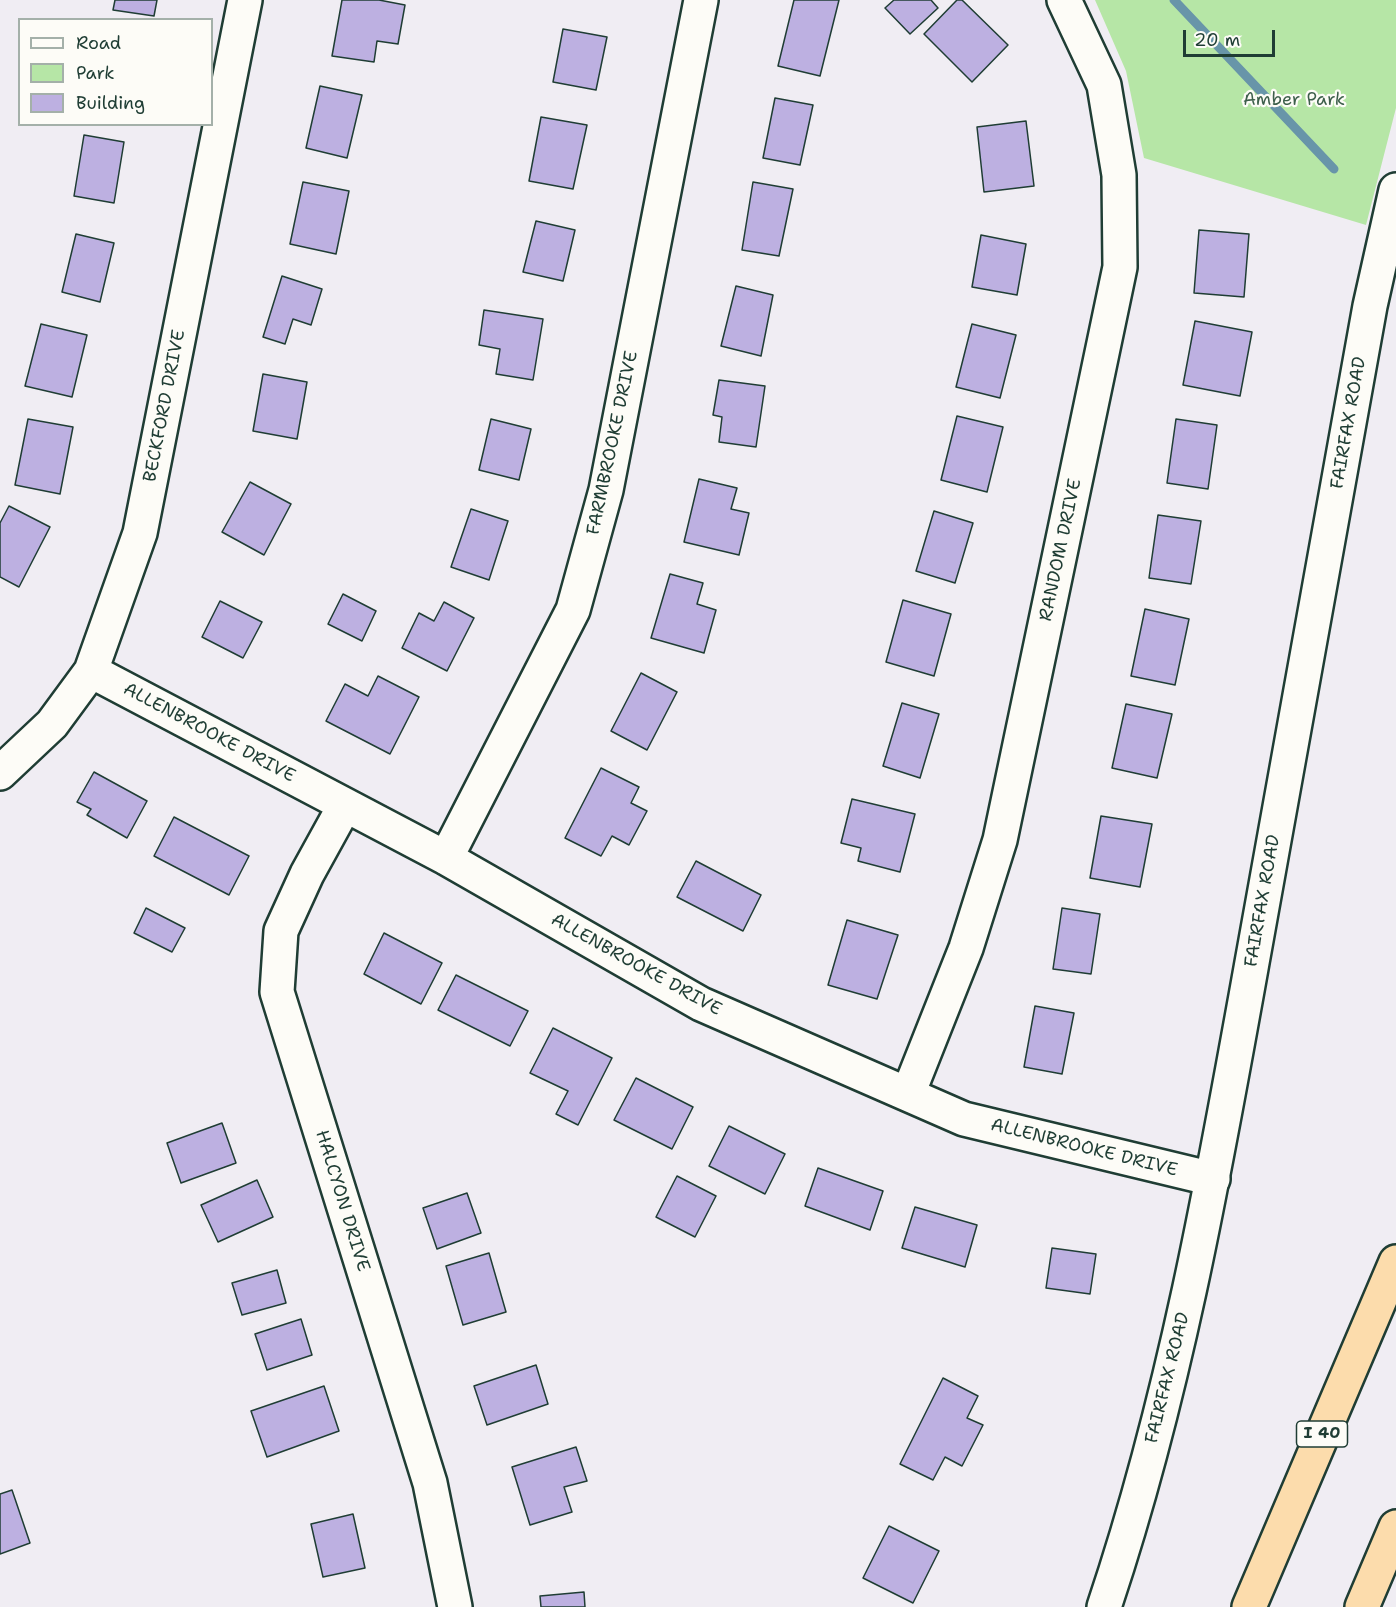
<!DOCTYPE html>
<html>
<head>
<meta charset="utf-8">
<style>
	body { margin:0 }
	#map { position:relative; width:1396px; height:1607px; overflow:hidden; background:#f0edf3; font-family:"Shantell Sans",sans-serif }
	canvas { display:block }
	.legend { position:absolute; left:18px; top:18px; width:195px; height:108px; box-sizing:border-box; background:#fdfcf7; border:2px solid #a4b0a9; margin:0; padding:8px 10px; list-style:none; font-size:18px; color:#1f3d34 }
	.legend li { display:flex; align-items:center; gap:12px; height:30px }
	.legend b { width:30px; border:2px solid #a4b0a9 }
	.scale { position:absolute; left:1183px; top:30px; width:92px; height:27px; box-sizing:border-box; border:3px solid #1f3d34; border-top:0; padding-left:8px; font-size:18px; line-height:21px; white-space:nowrap; color:#1f3d34; -webkit-text-stroke:4px #fdfcf7; paint-order:stroke }
</style>
</head>
<body>
<div id="map">
<canvas width="1396" height="1607"></canvas>
<ul class="legend">
<li><b style="height:8px;background:#fdfcf7"></b>Road</li>
<li><b style="height:16px;background:#b6e6a6"></b>Park</li>
<li><b style="height:16px;background:#bdb0e1"></b>Building</li>
</ul>
<div class="scale">20 m</div>
</div>
<script>
const c = document.querySelector('canvas').getContext('2d');
c.lineJoin = 'round';
function fill(path, color) {
  c.fillStyle = color;
  c.fill(path, 'evenodd');
}
function stroke(path, color, width, dash) {
  c.strokeStyle = color;
  c.lineWidth = width;
  c.lineCap = dash ? 'butt' : 'round';
  c.setLineDash(dash || []);
  c.stroke(path);
}
function drawText(font, color, halo, rows, align = 'center') {
  c.font = font + ' "Shantell Sans",sans-serif';
  c.lineWidth = 4.5;
  c.setLineDash([]);
  c.textBaseline = 'middle';
  c.strokeStyle = halo;
  c.fillStyle = color;
  for (const [text, x, y, turn = 0] of rows) {
    c.save();
    c.translate(x, y);
    c.rotate((+turn || 0) * Math.PI / 180);
    c.textAlign = isNaN(turn) ? turn : align;
    if (halo) c.strokeText(text, 0, 0);
    c.fillText(text, 0, 0);
    c.restore();
  }
}
fill(new Path2D(`
	M1095 0H1396V108L1366 225 1144 158 1126 71Z`), '#b6e6a6');
stroke(new Path2D(`
	M1174 0 1334 169`), '#6895a9', 9);
const building = new Path2D(`
	M115 0H157L154 16 113 10Z
	M342 0H379L405 5 398 44 377 41 374 62 332 56Z
	M794 0H839L820 76 778 66Z
	M894 0H931L938 8 910 34 885 8Z
	M957 0H962L1008 45 972 82 924 34Z
	M563 29 607 37 596 90 553 82Z
	M320 86 362 95 347 158 306 148Z
	M775 98 813 105 800 165 763 158Z
	M541 117 587 125 573 189 529 181Z
	M1026 121 1034 186 984 192 977 127Z
	M84 135 124 142 114 203 74 196Z
	M303 182 349 191 336 254 290 244Z
	M753 182 793 189 779 256 742 250Z
	M536 221 575 230 563 281 523 272Z
	M1199 230 1249 234 1244 297 1194 293Z
	M76 234 114 243 100 302 62 292Z
	M981 235 1026 244 1017 295 972 287Z
	M282 276 322 289 311 325 293 319 285 344 263 337Z
	M736 286 773 295 761 356 721 346Z
	M484 310 543 319 533 380 496 374 500 349 479 345Z
	M1195 321 1252 332 1240 396 1183 385Z
	M41 324 87 335 72 397 25 386Z
	M972 324 1016 335 1000 398 956 387Z
	M263 374 307 382 297 439 253 431Z
	M719 380 765 386 756 447 719 442 722 417 713 415Z
	M957 416 1003 427 987 492 941 480Z
	M28 419 73 427 60 494 15 485Z
	M491 419 531 429 519 480 479 470Z
	M1176 419 1217 425 1208 489 1167 483Z
	M699 479 737 488 731 509 749 513 739 555 684 542Z
	M250 482 291 504 264 555 222 532Z
	M9 506 50 527 19 587 0 577V523Z
	M471 509 508 521 489 580 451 567Z
	M934 511 973 523 955 583 916 571Z
	M1158 515 1201 521 1191 584 1149 578Z
	M670 574 703 583 697 604 716 610 704 653 651 638Z
	M343 594 376 611 362 641 328 624Z
	M903 600 951 614 934 676 886 662Z
	M220 601 262 622 243 658 202 637Z
	M444 602 474 618 447 671 402 648 419 613 434 621Z
	M1145 609 1189 619 1175 685 1131 676Z
	M641 673 677 692 647 750 611 731Z
	M378 676 419 697 390 754 326 721 345 684 368 696Z
	M902 703 939 714 920 778 883 766Z
	M1126 704 1172 714 1157 778 1112 768Z
	M601 768 639 787 631 803 647 811 629 845 612 836 601 856 565 838Z
	M94 772 147 801 127 838 87 815 91 809 77 802Z
	M852 799 915 814 900 872 858 861 861 848 841 843Z
	M1101 816 1152 824 1140 887 1090 878Z
	M174 817 249 856 229 895 154 856Z
	M696 861 761 895 743 931 677 897Z
	M146 908 185 928 172 952 134 933Z
	M1062 908 1100 914 1091 974 1053 969Z
	M847 920 898 935 877 999 828 985Z
	M384 933 442 963 421 1004 364 974Z
	M456 975 528 1011 510 1046 438 1010Z
	M1035 1006 1074 1013 1062 1074 1024 1067Z
	M553 1028 612 1058 578 1125 556 1114 568 1091 530 1073Z
	M636 1078 693 1107 672 1149 614 1120Z
	M222 1123 236 1163 181 1183 167 1143Z
	M729 1126 785 1154 765 1194 709 1166Z
	M818 1168 883 1191 870 1230 805 1206Z
	M677 1176 716 1196 695 1237 656 1217Z
	M257 1180 273 1217 218 1242 201 1205Z
	M467 1193 481 1233 437 1249 423 1208Z
	M915 1207 977 1225 965 1267 902 1248Z
	M1052 1248 1096 1254 1090 1294 1046 1288Z
	M489 1253 506 1312 463 1325 446 1266Z
	M277 1270 286 1303 242 1315 232 1283Z
	M301 1319 312 1355 267 1370 255 1334Z
	M536 1365 548 1404 487 1425 474 1386Z
	M943 1378 978 1396 967 1418 983 1425 962 1466 945 1457 933 1480 900 1464Z
	M324 1386 339 1431 267 1457 251 1411Z
	M576 1447 587 1481 564 1487 572 1512 530 1525 512 1467Z
	M12 1490 30 1543 0 1554V1494Z
	M353 1514 365 1568 323 1577 311 1524Z
	M889 1526 939 1551 913 1603 863 1578Z
	M584 1592 585 1607H541L540 1596Z`);
fill(building, '#bdb0e1');
stroke(building, '#1f3d34', 1.5);
const street = new Path2D(`
	M91 671 446 858 701 1004 964 1119 1213 1179
	M0 773 52 724 91 671 140 533 245 0
	M345 805 307 874 281 931 277 992 430 1483 455 1607
	M446 858 573 610 606 490 701 0
	M908 1094 966 948 1000 840 1120 267 1119 175 1104 85 1064 0`);
const secondary = new Path2D(`
	M1104 1607C1175 1396 1214 1175 1253 957 1292 740 1331 523 1370 306L1396 190`);
const highway = new Path2D(`
	M1249 1607 1396 1262
	M1362 1607 1396 1527`);
stroke(street, '#1f3d34', 38);
stroke(secondary, '#1f3d34', 38);
stroke(highway, '#1f3d34', 38);
stroke(street, '#fdfcf7', 33);
stroke(secondary, '#fdfcf7', 33);
stroke(highway, '#fcdcac', 33);
for (const [x, y, w] of [
	[1322,1434,51]
]) {
  const box = new Path2D();
  box.roundRect(x - w / 2, y - 13, w, 26, 4.5);
  c.fillStyle = '#fdfcf7';
  c.fill(box);
  stroke(box, '#1f3d34', 1.5);
}
drawText('bold 16px', '#1f3d34', null, [
	["I 40",1322,1434]
]);
drawText('18px', '#3d5f4b', '#fdfcf7', [
	["Amber Park",1294,100]
]);
drawText('18px', '#1f3d34', '#fdfcf7', [
	["BECKFORD DRIVE",165,406,-79],
	["FAIRFAX ROAD",1349,423,-80],
	["FARMBROOKE DRIVE",613,443,-78],
	["RANDOM DRIVE",1061,550,-78],
	["ALLENBROOKE DRIVE",209,733,28],
	["FAIRFAX ROAD",1263,901,-80],
	["ALLENBROOKE DRIVE",636,965,29],
	["ALLENBROOKE DRIVE",1084,1148,14],
	["HALCYON DRIVE",342,1201,73],
	["FAIRFAX ROAD",1168,1378,-76]
]);
</script>
</body>
</html>
